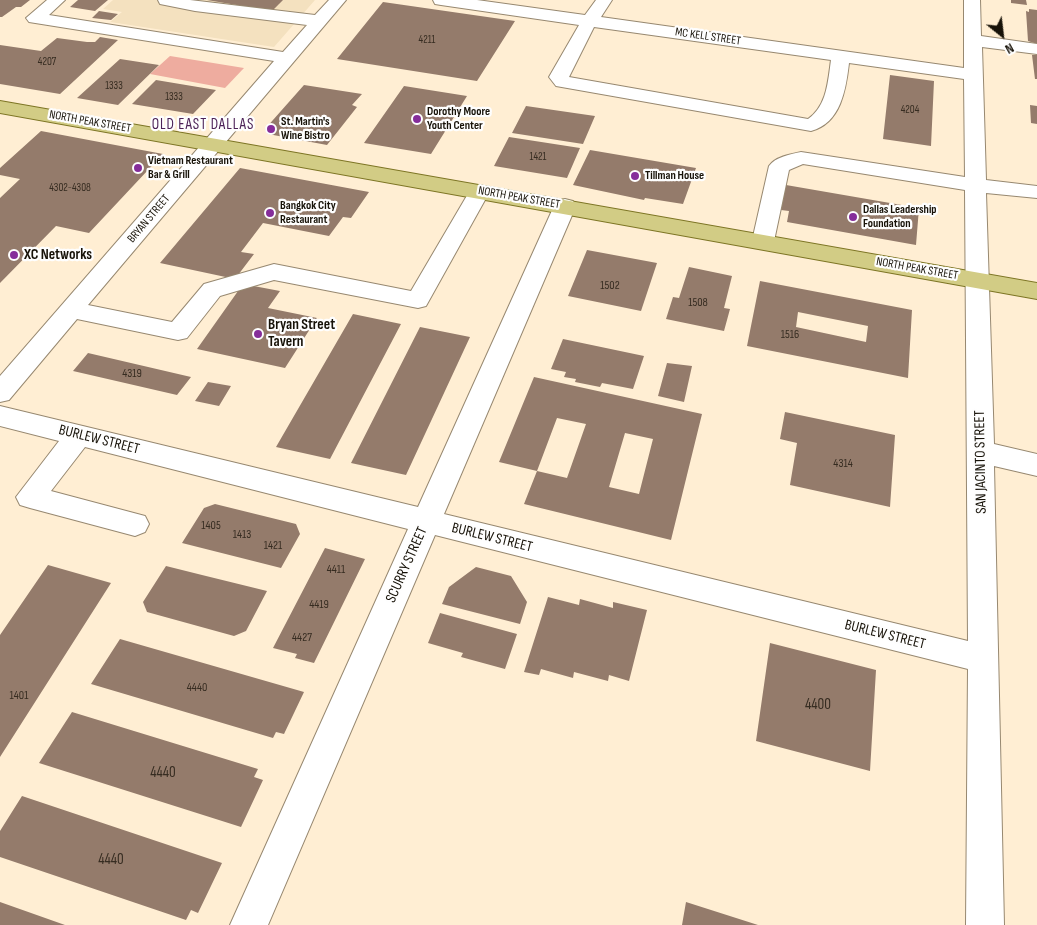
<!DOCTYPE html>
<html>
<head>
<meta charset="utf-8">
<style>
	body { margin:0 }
	#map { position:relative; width:1037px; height:925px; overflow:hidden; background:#ffeed3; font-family:"Sofia Sans Condensed",sans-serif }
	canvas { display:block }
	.north { position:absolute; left:977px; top:10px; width:50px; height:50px; -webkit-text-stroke:4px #fefefe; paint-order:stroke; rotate:151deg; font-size:14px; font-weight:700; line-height:20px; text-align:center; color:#171208 }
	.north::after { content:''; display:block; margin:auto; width:18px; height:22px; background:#171208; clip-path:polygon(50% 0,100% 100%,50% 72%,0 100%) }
</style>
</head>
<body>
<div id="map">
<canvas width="1037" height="925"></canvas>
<div class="north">N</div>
</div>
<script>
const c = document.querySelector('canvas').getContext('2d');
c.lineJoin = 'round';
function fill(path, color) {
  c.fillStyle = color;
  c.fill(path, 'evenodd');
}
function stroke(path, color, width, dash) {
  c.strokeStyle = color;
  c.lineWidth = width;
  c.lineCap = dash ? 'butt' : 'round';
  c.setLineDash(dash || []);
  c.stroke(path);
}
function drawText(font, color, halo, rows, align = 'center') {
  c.font = font + ' "Sofia Sans Condensed",sans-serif';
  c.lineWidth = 4.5;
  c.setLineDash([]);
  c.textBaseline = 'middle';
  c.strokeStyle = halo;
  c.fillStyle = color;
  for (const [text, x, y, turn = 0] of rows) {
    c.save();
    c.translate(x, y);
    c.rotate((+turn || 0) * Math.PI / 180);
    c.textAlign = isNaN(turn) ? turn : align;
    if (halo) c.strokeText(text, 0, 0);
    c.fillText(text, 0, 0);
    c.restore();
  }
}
fill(new Path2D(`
	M113 0H315L274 47 110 22 122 12 103 9Z`), '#f4e1bf');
fill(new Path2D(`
	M170 56 244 68 225 88 150 74Z`), '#eeac9f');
fill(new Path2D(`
	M0 0H30L21 7H16L2 17H0Z
	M78 0H108L95 11 70 7Z
	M207 0H283L272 11Z
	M1011 0H1026L1027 5 1011 3Z
	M383 2 515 21 477 81 337 59Z
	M1029 9 1037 10V44L1028 41 1026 11 1029 12Z
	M99 11 118 14 111 20 92 18Z
	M100 37 118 40 60 94 0 84V45L41 51 57 38 87 42H95Z
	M1032 55H1037V79H1035Z
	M120 59 159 65 118 105 77 98Z
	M890 75 934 81 931 146 883 139Z
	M156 80 216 90 193 114 132 104Z
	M304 85 362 94 352 105 357 107 327 145 268 134 265 129Z
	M404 86 467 96 431 154 364 143Z
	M1030 105 1037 106V124L1031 123Z
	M526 106 595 116 583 144 512 133Z
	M41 131 163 154 89 233 56 226 0 283V198L20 179 0 175V168Z
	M509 137 580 148 567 178 494 166Z
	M590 150 696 168 683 204 645 198 644 200 573 185Z
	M240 168 369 192 351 218 343 217 329 236 263 223 241 252 254 254 235 279 160 263Z
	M786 185 919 208 916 245 787 222 789 211 781 210Z
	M587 250 657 263 641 311 568 296Z
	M689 267 732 276 724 308 730 309 724 331 666 319 673 297 679 298Z
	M760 281 912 310 908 378 747 346ZM798 312 868 326 866 342 796 327Z
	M243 284 280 291 268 308 317 318 285 368 197 349Z
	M353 314 401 324 330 459 276 447Z
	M420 327 470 337 406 475 351 463Z
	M563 339 644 356 633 389 602 383 600 387 575 382 576 379 564 377 566 372 551 369Z
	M88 353 191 377 177 395 73 371Z
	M667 363 692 366 684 402 658 396Z
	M534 377 702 414 671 540 524 504 537 471 567 478 586 424 557 418 537 471 499 462ZM625 433 653 439 639 494 609 487Z
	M208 382 231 386 219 406 195 401Z
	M785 412 895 435 890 507 790 485 797 443 780 439Z
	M215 504 296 524 300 534 281 568 182 543 204 508Z
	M325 548 365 559 314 663 295 658 297 654 273 648Z
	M48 565 111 583 0 757V635Z
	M166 566 202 575 267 591 246 631 234 636 147 612 143 602Z
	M476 567 511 576 527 602 520 624 442 604 449 587Z
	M548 597 579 605 580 599 613 608V602L647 610 629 681 609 675 608 681 574 672 573 678 541 669 539 675 524 672Z
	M440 613 517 634 505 669 461 657 463 653 428 643Z
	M120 639 304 692 284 734 276 732 273 738 91 684Z
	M770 643 876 670 870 771 756 741Z
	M72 712 258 769 254 777 263 780 241 827 39 763Z
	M22 796 222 863 198 913 191 910 186 920 0 857V831Z
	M0 902 65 925H0Z
	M686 902 758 925H682Z`), '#947b6b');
const minor = new Path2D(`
	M47 0H65L49 15 283 52 307 25 195 11 160 4 158 0H190L315 15 329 0H346L88 305 172 322 204 284 274 264 411 291 472 187 479 185 486 187 490 191 426 306 418 308 274 280 220 296 187 338 178 340 77 319 9 400 0 402V376L274 61 29 22 26 18Z
	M433 0H477L585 15 596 0H612L601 17 964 68V0H980L981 36 1037 44V54L982 47 986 180 1037 186V198L986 193 994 444 1037 454V476L994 466 1004 925H966L968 669 435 535 268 925H230L408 529 85 447 51 491 145 516 149 524 145 532 135 536 30 508 20 505 16 497 59 441 0 426V406L418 507 554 206 557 201 565 199 573 201 576 206 444 514 968 641 965 190 803 164 789 170 774 241 771 246 763 248 755 246 752 241 769 166C775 157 791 154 801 152L965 177 964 79 849 63C846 89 841 123 811 131L556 86 549 77 579 25 441 5 435 4ZM594 27 831 60C828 81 827 106 808 119L569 77Z`);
const major = new Path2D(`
	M0 101 1037 283V299L0 113Z`);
stroke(minor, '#978870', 2);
stroke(major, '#7d7524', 2);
fill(minor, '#fff');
fill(major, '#d2cc85');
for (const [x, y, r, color] of [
	[417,119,5,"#852d9a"],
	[271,129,5,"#852d9a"],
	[138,168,5,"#852d9a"],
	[635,176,5,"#852d9a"],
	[270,213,5,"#852d9a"],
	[853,217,5,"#852d9a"],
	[14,255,5,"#852d9a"],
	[258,334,5,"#852d9a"]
]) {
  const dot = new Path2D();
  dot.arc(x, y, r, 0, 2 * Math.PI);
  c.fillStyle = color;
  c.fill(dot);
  stroke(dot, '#fefefe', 2);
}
drawText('11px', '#362c21', null, [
	["4211",427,40],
	["4207",47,62],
	["1333",114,86],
	["1333",174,97],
	["4204",910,110],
	["1421",538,157],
	["4302-4308",70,188]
]);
drawText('12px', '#171208', '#fefefe', [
	["MC KELL STREET",708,37,8],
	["NORTH PEAK STREET",90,122,10],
	["NORTH PEAK STREET",519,198,10],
	["BRYAN STREET",149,219,-50],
	["NORTH PEAK STREET",917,269,10]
]);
drawText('bold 12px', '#171208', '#fefefe', [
	["Dorothy Moore",427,112],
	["Youth Center",427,126],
	["St. Martin's",281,122],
	["Wine Bistro",281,136],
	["Vietnam Restaurant",148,161],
	["Bar & Grill",148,175],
	["Tillman House",645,176],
	["Bangkok City",280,206],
	["Restaurant",280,220],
	["Dallas Leadership",863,210],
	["Foundation",863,224]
], 'left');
drawText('12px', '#362c21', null, [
	["1502",610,286],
	["1508",698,303],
	["1516",790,335],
	["4319",132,374],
	["4314",843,464],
	["1405",211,526],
	["1413",242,535],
	["1421",273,546],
	["4411",336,570],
	["4419",319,605],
	["4427",302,638],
	["4440",197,688],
	["1401",19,696]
]);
c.letterSpacing = '1px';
drawText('15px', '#4c2257', '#fefefe', [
	["OLD EAST DALLAS",203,125]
]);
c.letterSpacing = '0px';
drawText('bold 15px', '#171208', '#fefefe', [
	["XC Networks",24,255],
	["Bryan Street",268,325],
	["Tavern",268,342]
], 'left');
drawText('15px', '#171208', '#fefefe', [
	["BURLEW STREET",99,440,14],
	["SAN JACINTO STREET",981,462,-91],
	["BURLEW STREET",492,538,14],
	["SCURRY STREET",407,565,-66],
	["BURLEW STREET",885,635,14]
]);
drawText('15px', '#362c21', null, [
	["4400",818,705],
	["4440",163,773],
	["4440",111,860]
]);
</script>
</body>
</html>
